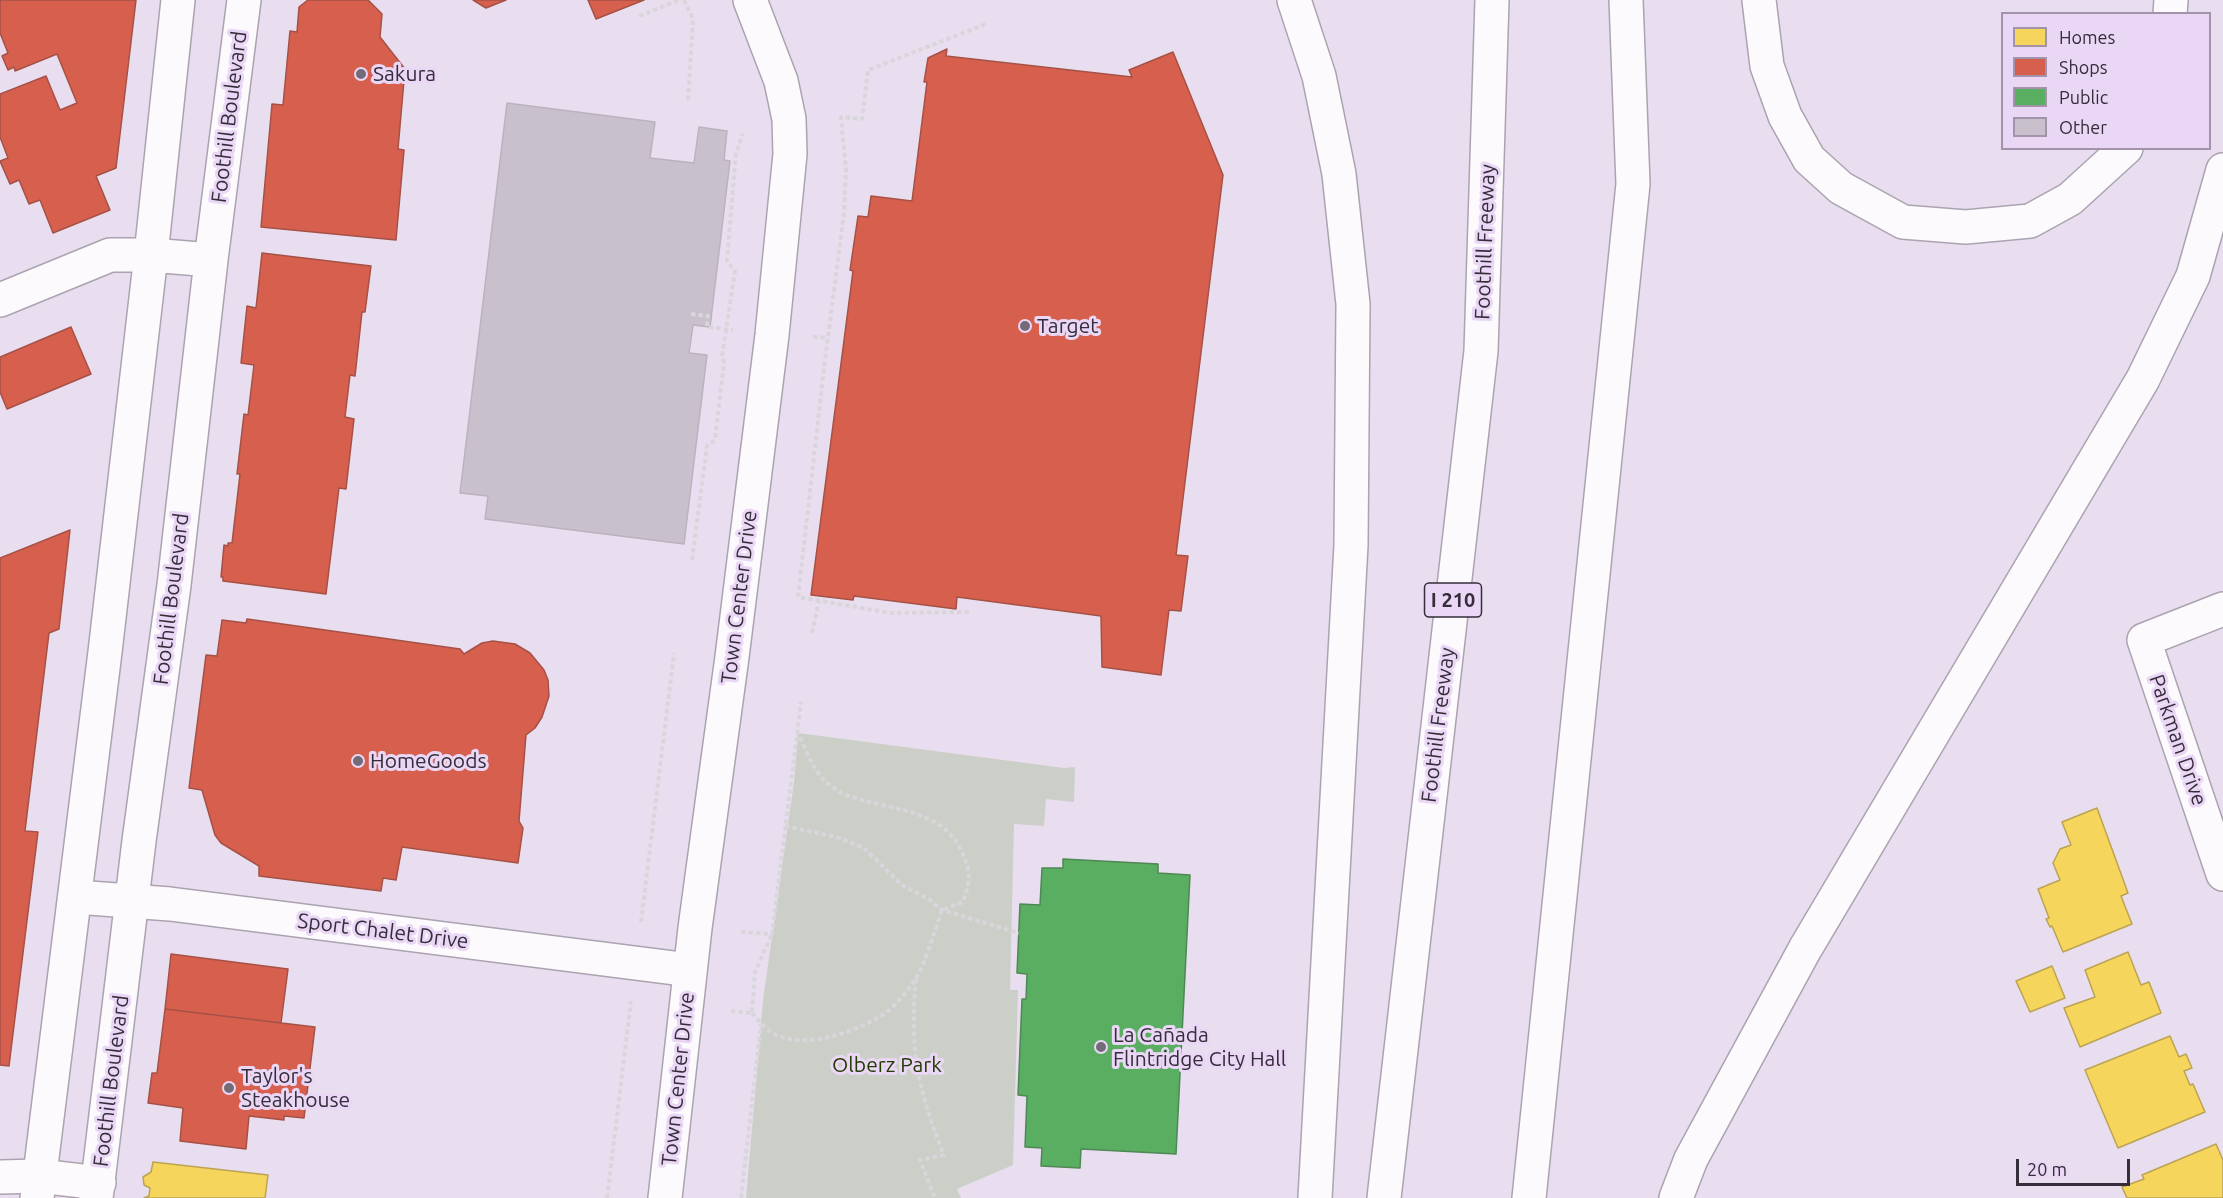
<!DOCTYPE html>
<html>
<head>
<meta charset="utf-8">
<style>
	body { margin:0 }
	#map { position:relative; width:2223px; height:1198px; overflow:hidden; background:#e9deef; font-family:Ubuntu,sans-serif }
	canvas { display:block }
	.legend { position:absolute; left:2001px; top:12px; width:210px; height:138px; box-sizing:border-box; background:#ead7f6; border:2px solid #a293aa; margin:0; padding:8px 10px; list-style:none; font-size:18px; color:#352d39 }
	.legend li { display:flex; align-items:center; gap:12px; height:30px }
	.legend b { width:30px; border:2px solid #a293aa }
	.scale { position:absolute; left:2016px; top:1159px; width:114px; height:27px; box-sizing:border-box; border:3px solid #352d39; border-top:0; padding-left:8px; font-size:18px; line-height:21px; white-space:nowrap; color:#352d39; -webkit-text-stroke:4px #ead7f6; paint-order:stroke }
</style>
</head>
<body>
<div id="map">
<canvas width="2223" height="1198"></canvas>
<ul class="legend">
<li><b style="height:16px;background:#f6d55c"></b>Homes</li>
<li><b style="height:16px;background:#d6604d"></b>Shops</li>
<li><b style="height:16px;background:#5aae61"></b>Public</li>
<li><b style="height:16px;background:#c9c0cd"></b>Other</li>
</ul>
<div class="scale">20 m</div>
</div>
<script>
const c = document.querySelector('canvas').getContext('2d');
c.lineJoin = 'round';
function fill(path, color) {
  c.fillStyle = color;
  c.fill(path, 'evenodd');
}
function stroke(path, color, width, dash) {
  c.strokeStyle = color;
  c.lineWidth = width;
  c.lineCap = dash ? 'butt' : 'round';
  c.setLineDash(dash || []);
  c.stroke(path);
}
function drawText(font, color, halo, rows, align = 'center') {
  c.font = font + ' Ubuntu,sans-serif';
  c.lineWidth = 6;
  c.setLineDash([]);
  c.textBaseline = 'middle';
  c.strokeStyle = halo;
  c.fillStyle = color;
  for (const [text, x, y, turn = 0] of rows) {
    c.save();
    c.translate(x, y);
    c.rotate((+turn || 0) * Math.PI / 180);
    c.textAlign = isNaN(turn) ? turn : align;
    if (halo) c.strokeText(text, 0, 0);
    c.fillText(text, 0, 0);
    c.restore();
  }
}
fill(new Path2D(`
	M798 733 1064 768 1075 767 1074 802 1046 799 1044 826 1014 824 1010 990H1018L1013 1165 957 1189 961 1198H746L763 1000 794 782Z`), '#cccfc8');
const homes = new Path2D(`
	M2097 808 2128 893 2121 896 2132 924 2063 952 2052 926 2050 927 2046 919 2049 918 2038 889 2060 880 2053 863 2060 849 2071 845 2062 822Z
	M2128 952 2141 985 2149 982 2161 1013 2080 1047 2064 1008 2095 997 2085 970Z
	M2052 966 2065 998 2030 1012 2016 981Z
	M2170 1036 2179 1057 2186 1054 2192 1068 2184 1071 2190 1085 2193 1084 2205 1112 2118 1148 2085 1070Z
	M2216 1144 2223 1160V1198H2127L2122 1187 2144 1179 2142 1175Z
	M153 1162 268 1175 265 1198H144L149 1196 150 1188 144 1185 143 1177 151 1172Z`);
fill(homes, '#f6d55c');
stroke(homes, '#bca352', 1.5);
const shops = new Path2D(`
	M0 0H136L116 168 96 176 110 210 53 233 40 200 29 204 19 180 10 184 0 161 8 158 0 137V94L46 76 60 110 77 103 57 54 15 71 14 67 8 70 2 56 8 53 0 33Z
	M308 0H368L382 14 380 37 405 69 398 149 404 150 396 240 261 227 272 104 283 105 290 31 297 32 299 7Z
	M473 0H506L486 8Z
	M588 0H644L596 19Z
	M947 49 946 56 1132 77 1129 70 1173 52 1223 175 1176 555 1188 556 1181 611 1169 610 1161 675 1102 667 1101 616 957 597 956 609 854 596 853 600 811 595 853 271 850 270 858 216 868 217 871 196 912 201 927 82H924L928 58Z
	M262 253 371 266 365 312H362L355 376 350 375 345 417 354 419 346 489 339 488 326 594 223 581V577H221L224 545 228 546V543H232L240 474H237L244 414 248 415 254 365 241 363 247 306 256 308Z
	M71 327 91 374 7 409 0 392V357Z
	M70 530 59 629 49 633 25 831 38 832 9 1066 0 1065V558Z
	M247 619 460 649 464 654 482 643 493 641 515 644 530 653 544 670 548 680 549 696 542 717 535 728 526 735 519 821 523 828 518 863 402 847 396 880 383 878 381 891 259 876V866L221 843 215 835 202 790 189 788 206 655 217 656 222 620 246 623Z
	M171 954 288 969 281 1023 165 1009Z
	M165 1009 315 1027 304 1118 284 1116V1120L249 1116 246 1149 180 1141 183 1108 148 1103 152 1073H157Z`);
fill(shops, '#d6604d');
stroke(shops, '#a65147', 1.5);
const public = new Path2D(`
	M1063 859 1158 864V873L1190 875 1176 1154 1081 1149 1080 1168 1041 1166 1042 1148 1025 1147 1027 1096 1018 1095 1022 999H1026L1027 974 1017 973 1020 904 1040 905 1042 868H1063Z`);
fill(public, '#5aae61');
stroke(public, '#4f8755', 1.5);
const building = new Path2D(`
	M507 103 655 122 650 158 694 163 699 127 727 131 724 160 730 161 710 327 693 325 689 353 707 355 684 544 485 519 488 496 460 493Z`);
fill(building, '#c9c0cd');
stroke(building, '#bab2bf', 1.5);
const minor = new Path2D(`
	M0 300 110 255H151
	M2223 609 2144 640 2223 874
	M76 897 170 904 690 970
	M0 1177 39 1176 99 1183
	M665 1198 695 928 732 657 772 335 790 154 789 119 781 81 750 0`);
const primary = new Path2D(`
	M151 255 211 260
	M37 1198 105 652 151 255 178 0
	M96 1198 139 841 174 585 211 260 244 0`);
const motorway = new Path2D(`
	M1294 0 1319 76 1339 174 1353 304 1351 545 1315 1198
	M1759 0 1767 66 1785 116 1809 159 1841 188 1903 222 1966 227 2030 221 2070 199 2126 148
	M2170 14 2171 0
	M1384 1198 1481 351 1492 0
	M1529 1198 1633 184 1626 0
	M1676 1198 1691 1159 1805 949 2143 379 2193 276 2223 170`);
stroke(minor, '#aba3b0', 36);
stroke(primary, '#aba3b0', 36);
stroke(motorway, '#aba3b0', 36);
stroke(new Path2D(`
	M684 0 693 19 688 100
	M639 16 679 0
	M691 314 708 316 707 327 733 330
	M813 337 828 338
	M692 560 707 446 715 440 724 362 722 356 735 271 727 261 736 153 743 134
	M969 612 891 613 798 597 824 368 844 213 846 170 841 117 862 119 868 70 986 24
	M812 633 819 601
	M785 826 836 837 864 848 902 885 930 900 942 910 1019 933
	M641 922 674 653
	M741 932 772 934 801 702
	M916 979C909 1049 918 1090 944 1155L920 1160 935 1198
	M731 1011 752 1013 755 972 772 934
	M752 1013C759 1021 766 1030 776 1035 807 1049 854 1032 881 1016 893 1009 905 994 913 983 926 963 934 932 942 910L963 902C971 879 971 871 961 850 943 812 897 810 862 800 855 797 846 796 840 792 834 788 826 783 822 778 813 768 804 746 798 733
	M607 1198 631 1001
	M741 1198 761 1024`), '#d9d6db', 4, [4.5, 3]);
stroke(minor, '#fcfafd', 33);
stroke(primary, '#fcfafd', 33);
stroke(motorway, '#fcfafd', 33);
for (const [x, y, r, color] of [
	[361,74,6,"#746b79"],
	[1025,326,6,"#746b79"],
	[358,761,6,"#746b79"],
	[1101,1047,6,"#746b79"],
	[229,1088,6,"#746b79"]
]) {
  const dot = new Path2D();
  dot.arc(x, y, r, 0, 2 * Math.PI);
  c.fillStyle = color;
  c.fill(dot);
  stroke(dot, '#ead7f6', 2);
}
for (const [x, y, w] of [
	[1453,600,57]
]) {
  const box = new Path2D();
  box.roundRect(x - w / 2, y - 17, w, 34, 4.5);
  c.fillStyle = '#ead7f6';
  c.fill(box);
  stroke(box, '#352d39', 1.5);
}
drawText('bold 20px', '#352d39', null, [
	["I 210",1453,600]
]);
drawText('21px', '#352d39', '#ead7f6', [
	["Sakura",373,74],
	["Target",1037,326],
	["HomeGoods",370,761],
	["La Cañada",1113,1035],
	["Flintridge City Hall",1113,1059],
	["Taylor's",241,1076],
	["Steakhouse",241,1100]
], 'left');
drawText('21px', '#352d39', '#ead7f6', [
	["Foothill Boulevard",229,117,-83],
	["Foothill Freeway",1485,242,-88],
	["Town Center Drive",739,597,-83],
	["Foothill Boulevard",171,599,-83],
	["Foothill Freeway",1438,725,-83],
	["Parkman Drive",2178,740,71],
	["Sport Chalet Drive",383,931,7],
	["Town Center Drive",678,1079,-84],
	["Foothill Boulevard",111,1081,-83]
]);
drawText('21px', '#243b00', '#ead7f6', [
	["Olberz Park",887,1065]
]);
</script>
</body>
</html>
